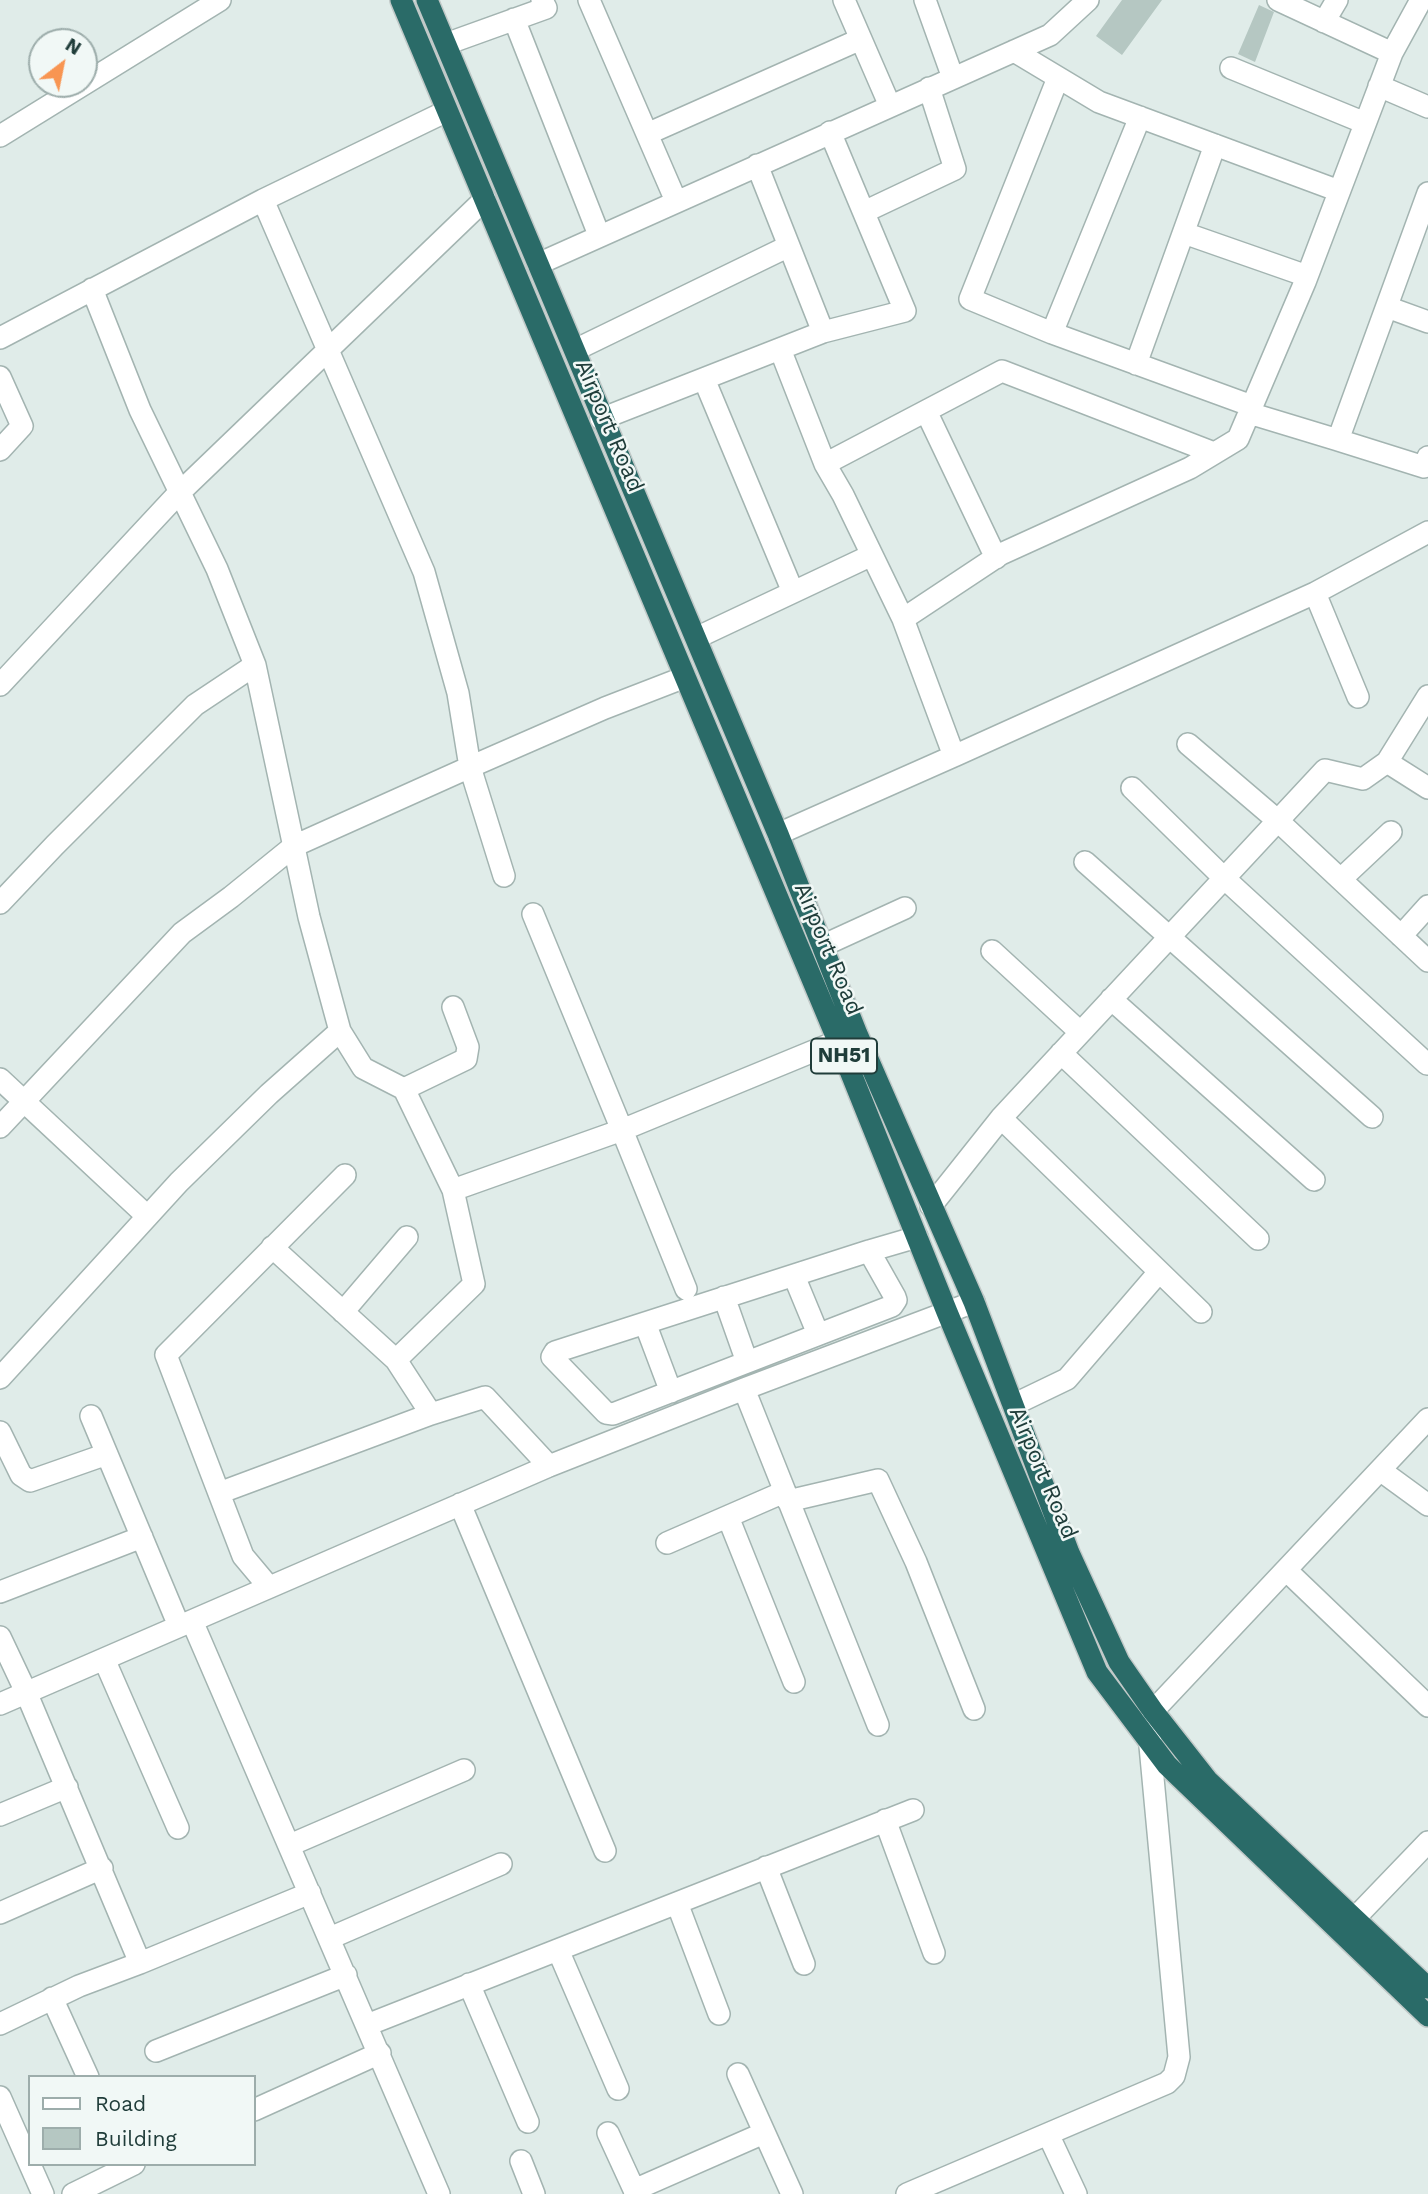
<!DOCTYPE html>
<html>
<head>
<meta charset="utf-8">
<style>
	body { margin:0 }
	#map { position:relative; width:1428px; height:2194px; overflow:hidden; background:#e0ece9; font-family:"Work Sans",sans-serif }
	canvas { display:block }
	.legend { position:absolute; left:28px; top:2075px; width:228px; height:91px; box-sizing:border-box; background:#f1f8f6; border:2px solid #9dadab; margin:0; padding:9px 12px; list-style:none; font-size:21px; color:#203d3a }
	.legend li { display:flex; align-items:center; gap:14px; height:35px }
	.legend b { width:35px; border:2px solid #9dadab }
	.north { position:absolute; left:28px; top:28px; width:70px; height:70px; box-sizing:border-box; background:#f1f8f6; border:2px solid #9dadab; border-radius:50%; rotate:32deg; font-size:19px; font-weight:700; line-height:28px; text-align:center; color:#203d3a }
	.north::after { content:''; display:block; margin:auto; width:24px; height:32px; background:#f89552; clip-path:polygon(50% 0,100% 100%,50% 72%,0 100%) }
</style>
</head>
<body>
<div id="map">
<canvas width="1428" height="2194"></canvas>
<ul class="legend">
<li><b style="height:9px;background:#fff"></b>Road</li>
<li><b style="height:19px;background:#b5c7c2"></b>Building</li>
</ul>
<div class="north">N</div>
</div>
<script>
const c = document.querySelector('canvas').getContext('2d');
c.lineJoin = 'round';
function fill(path, color) {
  c.fillStyle = color;
  c.fill(path, 'evenodd');
}
function stroke(path, color, width, dash) {
  c.strokeStyle = color;
  c.lineWidth = width;
  c.lineCap = dash ? 'butt' : 'round';
  c.setLineDash(dash || []);
  c.stroke(path);
}
function drawText(font, color, halo, rows, align = 'center') {
  c.font = font + ' "Work Sans",sans-serif';
  c.lineWidth = 5;
  c.setLineDash([]);
  c.textBaseline = 'middle';
  c.strokeStyle = halo;
  c.fillStyle = color;
  for (const [text, x, y, turn = 0] of rows) {
    c.save();
    c.translate(x, y);
    c.rotate((+turn || 0) * Math.PI / 180);
    c.textAlign = isNaN(turn) ? turn : align;
    if (halo) c.strokeText(text, 0, 0);
    c.fillText(text, 0, 0);
    c.restore();
  }
}
fill(new Path2D(`
	M1122 0H1162L1122 55 1096 36Z
	M1259 5 1274 12 1255 62 1238 54Z`), '#b5c7c2');
const minor = new Path2D(`
	M589 0 676 201
	M844 0 890 106
	M925 0 953 78
	M1278 0 1392 53 1421 0
	M514 19 599 235
	M1324 22 1337 0
	M446 44 546 8 542 0
	M1014 51 1099 102 1339 191
	M1231 68 1365 123
	M1058 78 970 299 1052 333 1252 406
	M1379 86 1428 107
	M647 134 861 39
	M0 136 220 0
	M263 200 424 572 458 693 470 767 605 708 685 677
	M864 212 955 169 929 88
	M1184 233 1307 276
	M538 264 1050 35 1088 0
	M1387 307 1428 322
	M823 332 905 311 830 132
	M1052 333 1140 117
	M0 338 263 200 447 111
	M780 349 825 464 843 495 903 619
	M575 350 789 246
	M1136 364 1215 145
	M0 377 22 426 0 450
	M704 379 793 592
	M926 411 996 558
	M1249 413 1338 440 1428 193
	M601 419 823 332 757 165
	M1338 440 1424 467 1428 457
	M825 464 1002 371 1214 453
	M1315 593 1358 697
	M696 638 872 555
	M0 685 176 496 485 199
	M1428 696 1387 762 1428 788
	M1188 744 1277 820 1428 961
	M954 756 1315 593 1428 532
	M1132 788 1224 878 1427 1064
	M778 834 954 756 903 619 1001 554 1190 468 1238 439 1305 282 1392 53
	M1085 862 1372 1117
	M1341 879 1391 832
	M0 903 55 845 195 705 255 665
	M533 914 622 1130 838 1041
	M1401 936 1428 906
	M822 946 905 908
	M992 951 1080 1032
	M1111 999 1314 1180
	M340 1031 363 1068 404 1089 453 1190 622 1130 686 1289
	M1061 1053 1258 1239
	M0 1079 147 1216
	M404 1089 466 1059 468 1047 453 1007
	M1001 1118 1201 1312
	M0 1127 182 933 231 897 294 846 470 767 504 876
	M453 1190 474 1284 396 1360 431 1414 485 1397 549 1466
	M931 1206 1001 1118 1325 770 1363 779 1387 762
	M272 1247 396 1360
	M869 1251 895 1297 896 1300 892 1306 613 1414 606 1413 552 1357 555 1352 869 1251 917 1237
	M794 1276 818 1334
	M724 1297 747 1362
	M343 1312 407 1237
	M645 1323 671 1392
	M0 1378 179 1182 269 1094 340 1031 309 917 255 665 217 569 140 410 92 289
	M744 1389 878 1725
	M1013 1405 1067 1379 1159 1272
	M91 1416 179 1626
	M0 1432 21 1475 30 1481 107 1454
	M1380 1470 1428 1505
	M219 1493 431 1414
	M788 1501 878 1480 916 1562 974 1709
	M460 1504 605 1851
	M728 1517 794 1682
	M667 1543 784 1492
	M1286 1570 1428 1706
	M269 1587 243 1556 166 1355 345 1175
	M0 1592 142 1537
	M192 1621 439 2194
	M0 1637 26 1692 140 1963 79 1986 0 2024
	M104 1659 178 1828
	M0 1704 549 1466 744 1389 974 1302
	M0 1815 67 1787
	M885 1820 934 1953
	M290 1845 464 1770
	M766 1867 804 1964
	M677 1903 719 2014
	M0 1913 102 1868
	M1354 1919 1428 1842
	M330 1938 501 1864
	M558 1950 618 2089
	M140 1963 310 1893
	M469 1984 528 2122
	M52 1998 88 2077
	M367 2025 913 1810
	M156 2051 346 1975
	M738 2074 792 2194
	M0 2097 43 2194
	M254 2110 380 2053
	M608 2133 636 2194
	M1048 2134 1076 2194
	M521 2161 534 2194
	M634 2190 764 2133
	M73 2194 134 2164
	M907 2194 1167 2083 1174 2076 1179 2057 1150 1746 1153 1711 1428 1419`);
const highway = new Path2D(`
	M401 0 838 1041 947 1312 1097 1672 1167 1765 1428 2016
	M427 0 778 834 857 1034 974 1302 1069 1553 1119 1662 1153 1711 1208 1781 1428 1988`);
stroke(minor, '#a3b4b1', 24);
stroke(highway, '#c1c9c8', 24);
stroke(minor, '#fff', 21);
stroke(highway, '#2a6b68', 21);
for (const [x, y, w] of [
	[844,1056,66]
]) {
  const box = new Path2D();
  box.roundRect(x - w / 2, y - 17.5, w, 35, 5);
  c.fillStyle = '#f1f8f6';
  c.fill(box);
  stroke(box, '#203d3a', 2);
}
drawText('bold 21px', '#203d3a', null, [
	["NH51",844,1056]
]);
drawText('23px', '#203d3a', '#f1f8f6', [
	["Airport Road",609,426,67],
	["Airport Road",828,949,67],
	["Airport Road",1043,1473,67]
]);
</script>
</body>
</html>
